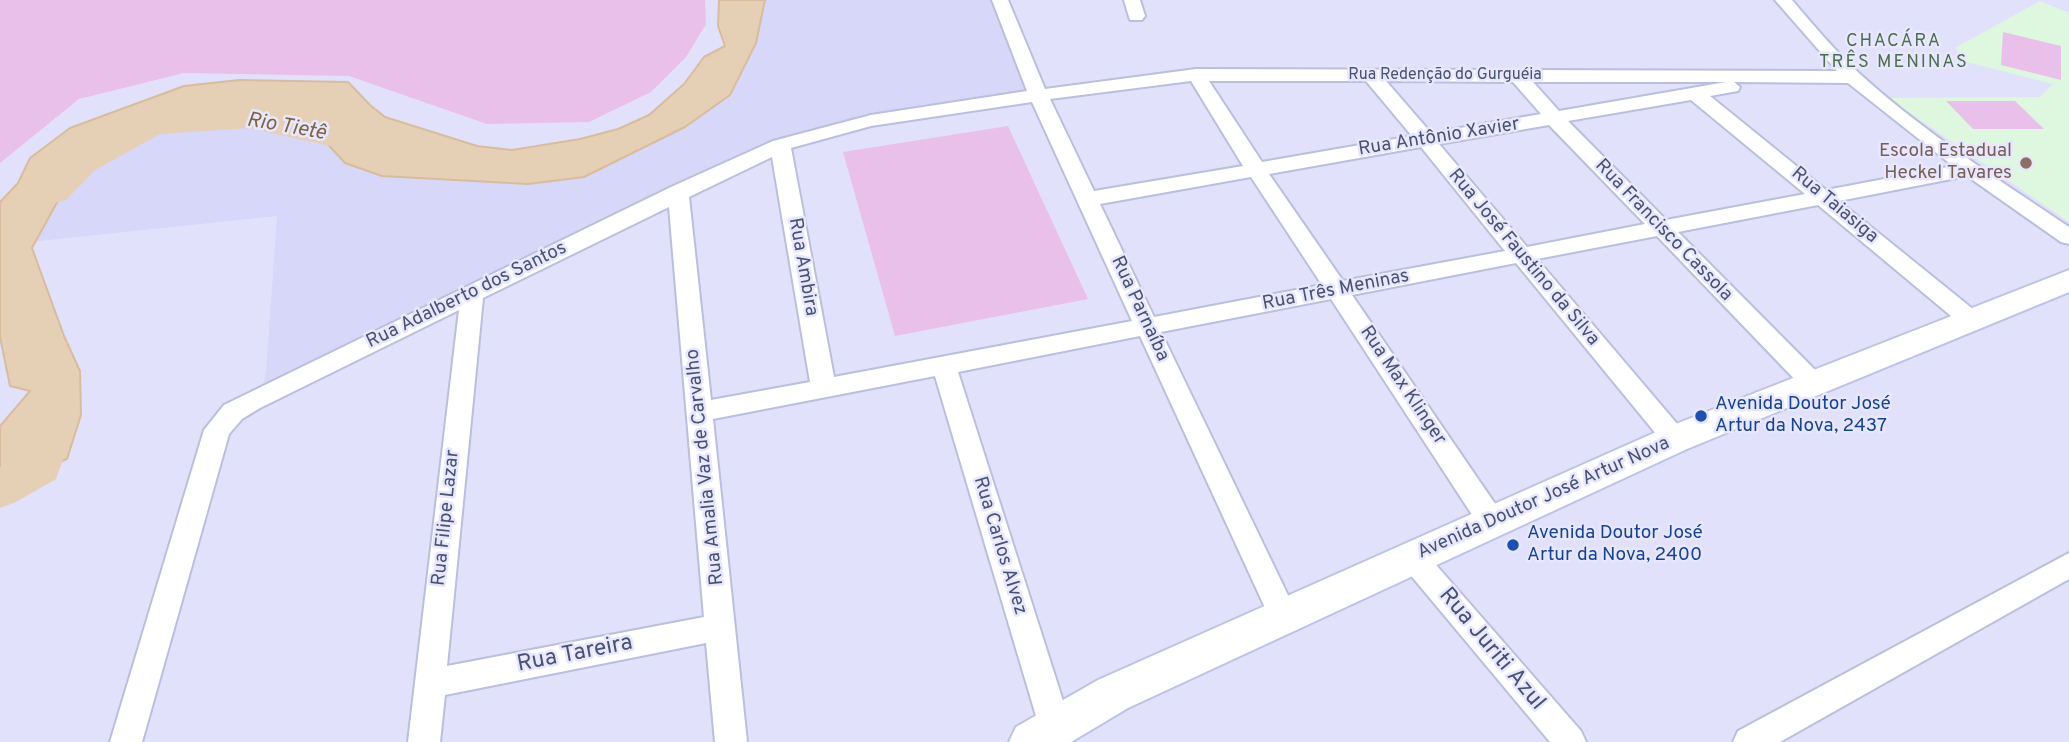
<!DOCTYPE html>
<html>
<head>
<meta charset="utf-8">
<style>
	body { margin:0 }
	canvas { display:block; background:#e1e1fc }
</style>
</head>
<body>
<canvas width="2069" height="742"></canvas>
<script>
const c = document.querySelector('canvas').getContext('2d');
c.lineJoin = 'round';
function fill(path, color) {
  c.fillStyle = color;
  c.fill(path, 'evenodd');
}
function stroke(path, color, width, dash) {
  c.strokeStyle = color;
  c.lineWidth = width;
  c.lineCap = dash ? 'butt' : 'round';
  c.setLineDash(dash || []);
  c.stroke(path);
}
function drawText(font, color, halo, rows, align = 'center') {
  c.font = font + ' Overpass,sans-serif';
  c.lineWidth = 5;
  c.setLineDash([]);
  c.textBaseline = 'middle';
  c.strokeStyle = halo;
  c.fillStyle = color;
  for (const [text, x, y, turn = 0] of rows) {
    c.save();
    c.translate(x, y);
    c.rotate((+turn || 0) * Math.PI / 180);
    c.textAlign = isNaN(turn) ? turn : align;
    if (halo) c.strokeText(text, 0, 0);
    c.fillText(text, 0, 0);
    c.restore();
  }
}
fill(new Path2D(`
	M743 0H1000L1034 94 813 131 260 399 266 373 277 216 29 242 81 159 156 114 216 101 387 159 594 160 703 103Z`), '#d6d7f9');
fill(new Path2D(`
	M2040 1 2069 13V222L1888 98 2040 97 2053 84 1967 62 1955 48Z`), '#def8df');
fill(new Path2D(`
	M0 0H705L706 24 686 57 651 92 589 122 487 124 349 76 184 73 79 99 0 163Z
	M2003 32 2061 46V80L2001 65Z
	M1946 101H2015L2044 129H1973Z
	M1008 126 1088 299 895 336 843 152Z`), '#e9c0e9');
const water = new Path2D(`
	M719 0H765L756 43 730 95 685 127 584 177 528 184 382 176 345 163 322 138 282 124 254 118 202 115 163 121 127 134 95 156 66 186 32 248 64 336 80 371 81 415 67 459 27 474 0 489V426L30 391 10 386 0 337V202L18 183 30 158 70 128 184 86 239 80 348 82 370 105 385 117 477 146 512 150 580 139 618 129 649 115 684 84 704 57 725 46 718 26Z`);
fill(water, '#e5d0b6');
stroke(water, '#d7bd9c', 2);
fill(new Path2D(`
	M249 108 351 131 356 138 351 145 339 148 249 128 160 134 95 170 66 200 53 203 40 200 35 192 71 156 140 118Z
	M47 426 63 431 69 443 56 479 16 502 0 508V467L21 455 31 431Z`), '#e5d0b6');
const street = new Path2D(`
	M992 0H1008L1045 89 1196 69 1837 71 1775 0H1792C1814 26 1836 52 1861 75 1925 133 1998 179 2069 227V244L2061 242 1967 176 1839 201 1979 314 1983 320 1979 326 1971 328 1963 326 1818 205 1678 232 1821 376 1824 382 1821 388 1812 391 1803 388 1657 236 1537 259 1684 432 1688 439 1684 446 1675 449 1666 446 1516 263 1352 295 1502 514 1506 522 1502 530 1492 533 1482 530 1331 299 1161 332 1298 616 1293 625 1283 629 1273 625 1140 336 958 372 1071 726 1066 737 1055 741 1044 737 1039 726 935 376 713 419 747 742H715L706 643 445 695 440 742H408L459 310 260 408 242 419 229 434 142 742H110L204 430 224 405 671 187 773 141 871 115 1027 91ZM1191 81 1243 166 1094 191 1050 99ZM1209 81H1366L1412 136 1262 162ZM1386 81 1513 82 1541 114 1431 133ZM1533 82H1726L1559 111ZM1734 82 1848 83 1953 166 1826 190 1710 96 1738 91 1740 87ZM1691 100 1805 194 1666 220 1568 121ZM1032 102 1132 321 834 377 791 148 871 126ZM1549 125 1645 224 1527 247 1439 144ZM1421 147 1505 251 1343 281 1269 174ZM772 157 810 382 711 400 689 197ZM1251 177 1322 285 1154 317 1100 204ZM669 207 704 617 447 666 483 298Z
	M1124 0H1140L1145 16 1142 20H1130Z
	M1413 546 1423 550 1581 731 1586 742H1550L1403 566 1399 558 1403 550Z
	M2069 553V579L1780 742H1733L1738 731Z`);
const secondary = new Path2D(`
	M2069 270V292L1687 449 1128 708 1071 742H1009L1016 727 1098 680 1663 429Z`);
stroke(street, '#babfdd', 4);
stroke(secondary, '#bdc3e7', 4);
fill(street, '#fff');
fill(secondary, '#fff');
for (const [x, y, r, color] of [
	[2026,163,7,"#8d6e63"],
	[1701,416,7,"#1a4fb4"],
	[1513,545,7,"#1a4fb4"]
]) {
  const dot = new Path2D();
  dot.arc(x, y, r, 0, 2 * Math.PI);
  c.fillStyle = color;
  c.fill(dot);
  stroke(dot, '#e7e7ff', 2.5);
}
drawText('16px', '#485373', '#e7e7ff', [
	["Rua Redenção do Gurguéia",1445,76]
]);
c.letterSpacing = '2px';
drawText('18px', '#4b6f4d', '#e7e7ff', [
	["CHACÁRA",1894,42],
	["TRÊS MENINAS",1894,63]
]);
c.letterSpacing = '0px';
drawText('19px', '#485373', '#e7e7ff', [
	["Rua Antônio Xavier",1439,138,-9],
	["Rua Taiasiga",1834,206,40],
	["Rua Francisco Cassola",1663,231,46],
	["Rua José Faustino da Silva",1523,258,50],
	["Rua Ambira",802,267,80],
	["Rua Três Meninas",1336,291,-11],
	["Rua Adalberto dos Santos",467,296,-26],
	["Rua Parnaíba",1139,309,65],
	["Rua Max Klinger",1402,386,56],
	["Rua Amalia Vaz de Carvalho",706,467,-96],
	["Avenida Doutor José Artur Nova",1544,499,-24],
	["Rua Filipe Lazar",447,518,-84],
	["Rua Carlos Alvez",999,546,73]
]);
drawText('19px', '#785e54', '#e7e7ff', [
	["Escola Estadual",2012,152],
	["Heckel Tavares",2012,174]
], 'right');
drawText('19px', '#164399', '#e7e7ff', [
	["Avenida Doutor José",1715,405],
	["Artur da Nova, 2437",1715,427],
	["Avenida Doutor José",1527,534],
	["Artur da Nova, 2400",1527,556]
], 'left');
drawText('italic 21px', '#80633f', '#e7e7ff', [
	["Rio Tietê",286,128,10]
]);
drawText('23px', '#485373', '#e7e7ff', [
	["Rua Juriti Azul",1491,650,50],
	["Rua Tareira",575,655,-11]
]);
</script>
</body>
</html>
